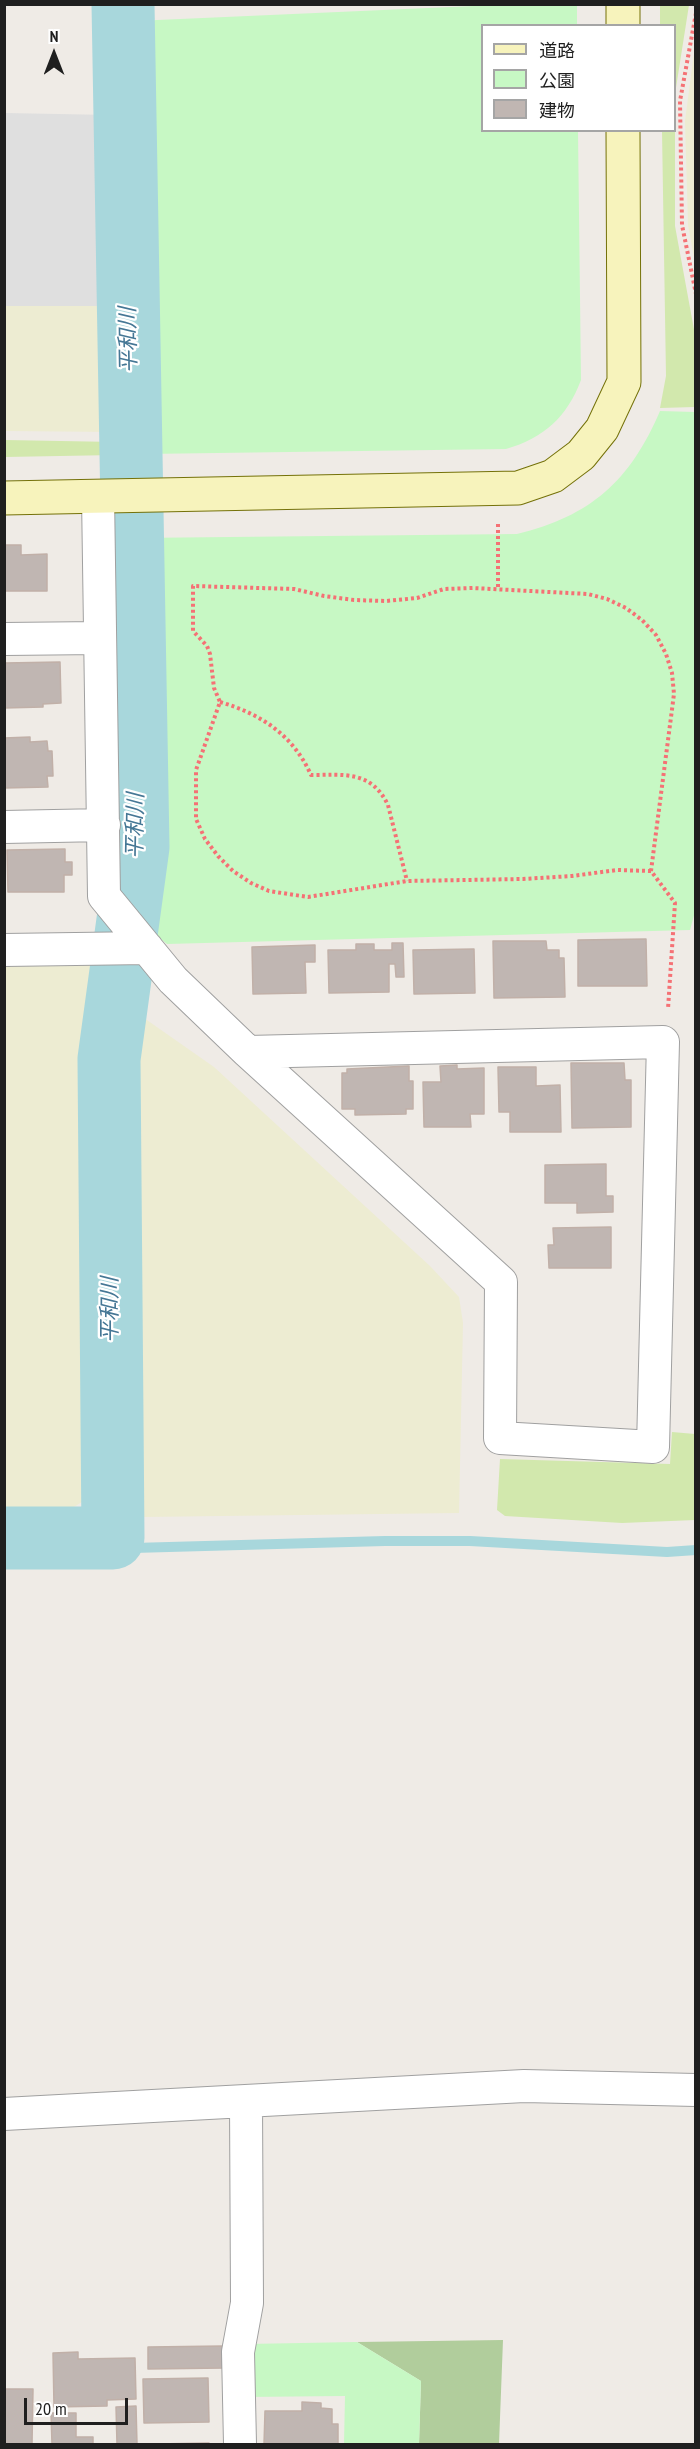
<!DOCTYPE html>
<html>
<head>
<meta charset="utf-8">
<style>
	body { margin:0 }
	#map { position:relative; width:700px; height:2449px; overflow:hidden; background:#efebe6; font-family:"PT Sans Narrow","Noto Sans JP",sans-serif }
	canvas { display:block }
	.frame { position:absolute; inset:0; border:6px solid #1f1f1f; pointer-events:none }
	.legend { position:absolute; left:481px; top:24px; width:195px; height:108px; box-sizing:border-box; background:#fff; border:2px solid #a5a5a5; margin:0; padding:8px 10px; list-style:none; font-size:18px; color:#1f1f1f }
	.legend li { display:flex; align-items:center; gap:12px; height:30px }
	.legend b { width:30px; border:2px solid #a5a5a5 }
	.north { position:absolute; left:24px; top:24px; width:60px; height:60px; -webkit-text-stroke:4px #fff; paint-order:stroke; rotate:0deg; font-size:16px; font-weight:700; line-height:24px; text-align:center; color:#1f1f1f }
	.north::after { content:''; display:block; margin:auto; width:21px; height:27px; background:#1f1f1f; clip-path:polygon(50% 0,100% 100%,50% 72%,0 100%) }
	.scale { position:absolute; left:24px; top:2398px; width:104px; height:27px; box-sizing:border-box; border:3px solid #1f1f1f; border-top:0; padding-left:8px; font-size:18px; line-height:21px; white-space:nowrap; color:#1f1f1f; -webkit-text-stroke:4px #fff; paint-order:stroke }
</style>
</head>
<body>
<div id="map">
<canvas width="700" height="2449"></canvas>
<div class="frame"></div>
<ul class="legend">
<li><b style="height:8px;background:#f7f3bc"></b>道路</li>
<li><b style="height:16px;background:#c7f8c4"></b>公園</li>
<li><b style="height:16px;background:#c0b6b2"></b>建物</li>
</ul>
<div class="north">N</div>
<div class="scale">20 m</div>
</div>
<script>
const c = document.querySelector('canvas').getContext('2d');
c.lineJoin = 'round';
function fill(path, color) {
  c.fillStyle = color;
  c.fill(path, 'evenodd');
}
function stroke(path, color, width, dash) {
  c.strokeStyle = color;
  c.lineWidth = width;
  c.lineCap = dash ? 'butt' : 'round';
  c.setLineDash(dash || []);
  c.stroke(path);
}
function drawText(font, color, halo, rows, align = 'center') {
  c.font = font + ' "PT Sans Narrow","Noto Sans JP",sans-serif';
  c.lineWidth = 4.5;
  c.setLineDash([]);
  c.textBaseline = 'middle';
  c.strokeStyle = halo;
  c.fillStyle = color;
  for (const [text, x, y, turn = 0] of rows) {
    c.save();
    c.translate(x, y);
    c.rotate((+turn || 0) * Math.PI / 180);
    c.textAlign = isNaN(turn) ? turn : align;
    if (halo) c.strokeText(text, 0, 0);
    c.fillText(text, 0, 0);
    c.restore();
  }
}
fill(new Path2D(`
	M695 45V263L688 225 685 121Z
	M5 306H115L116 432 5 431Z
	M4 962H101L89 1054V1487L85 1500 66 1512H5Z
	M144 1018 214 1067 430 1266 459 1297 463 1323 459 1513 143 1517 140 1530H133L130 1065 136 1025Z`), '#edecd2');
fill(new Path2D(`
	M660 5H689L675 94V226L695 335V407L660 408 666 376 662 131 674 130V26L660 25Z
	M5 440 116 442 115 455 5 457Z
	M672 1432 695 1434V1520L622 1523 505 1516 497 1510 500 1459 670 1464Z`), '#d2e8ad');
fill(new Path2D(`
	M503 2340 499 2444H419L421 2381 357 2342Z`), '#b1cd9c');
fill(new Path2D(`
	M496 5H577V25L482 26V130L578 131 581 380C567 417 544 438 506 449L145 454 135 21Z
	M660 411 695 412 696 908 690 930 167 944 157 936 148 557 117 556 134 538 517 534C591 516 630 481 660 411Z
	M357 2342 421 2381 419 2444H344L345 2396 244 2397 246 2344Z`), '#c7f8c4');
fill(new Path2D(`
	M5 113 111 115 115 306H5Z`), '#dfdfdf');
stroke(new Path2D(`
	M113 1538 133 1548 385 1541H470L667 1552 696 1550`), '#a8d7dc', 10);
stroke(new Path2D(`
	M4 1538H113L109 1059 138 847 123 4`), '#a8d7dc', 63);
const building = new Path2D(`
	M4 545H21V555L47 554V591H4Z
	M60 662 61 703 43 704V707L4 708V663Z
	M30 737V742L47 741 48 751H52L53 776H47L48 787 4 788V738Z
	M65 849V862H72V875H64V892H8L7 850Z
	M646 939 647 986H578V940Z
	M493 941H546L547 950H559V958H564L565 997 494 998Z
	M392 943H403L404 977H396L395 964H389V992L329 993 328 950H356V944H374V950H392Z
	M315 945V962H305L306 993 253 994 252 947Z
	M474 949 475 993 414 994 413 950Z
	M571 1063H624L625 1080H631V1127L572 1128Z
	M457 1065V1069L484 1068V1114H470L471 1127H424L423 1082H441L440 1066Z
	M409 1066V1081H413V1109H406V1114L355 1115V1109H342V1073H347V1069Z
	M498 1067H536V1086L560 1085 561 1132H510V1112H499Z
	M606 1164V1196H613V1212L577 1213V1203H545V1165Z
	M611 1227V1268H549L548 1245H554L553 1228Z
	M223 2346 224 2368 148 2369V2347Z
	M78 2352V2359L135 2358 136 2399 107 2400V2406L54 2407 53 2353Z
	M208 2378 209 2422 144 2423 143 2379Z
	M4 2389H33L32 2444H4Z
	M302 2402 321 2403V2408L332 2409V2424H338V2444H264L265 2411H302Z
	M136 2406 137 2444H117L116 2407Z
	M51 2413H76V2437H93V2444H52Z
	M209 2443V2444H156Z`);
fill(building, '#c0b6b2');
stroke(building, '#c1b0a8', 1.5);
const street = new Path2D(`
	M98 496 104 896 173 980 248 1052
	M4 639 99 638
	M4 827 104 825
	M4 950 147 948
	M663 1042 653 1447 500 1438 501 1282 248 1052Z
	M4 2114 524 2086 696 2090
	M240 2444 238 2352 247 2303 246 2102`);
const secondary = new Path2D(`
	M623 4V26
	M4 498 518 488 553 476 581 455 602 429 624 382 623 130`);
stroke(street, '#a0a0a0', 34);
stroke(secondary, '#747109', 35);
stroke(new Path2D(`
	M696 13 680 101 682 225 696 294
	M498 524V589
	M220 702C261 714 293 735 311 775 344 775 371 770 388 805L407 881
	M651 871 617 870 572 876 523 879 407 881 308 897 269 891 251 883 233 871 218 856 205 839 196 819V770L220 702 214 688 210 654 207 646 193 631V586L294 589 324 596 354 600 386 601 417 598 444 589 473 588 588 594 607 599 626 608 642 620 656 635 666 654 672 673 674 694 651 871 675 903 668 1009`), '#f57175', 4, [3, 3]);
stroke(street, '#fff', 32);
stroke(secondary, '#f7f3bc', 33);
drawText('italic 22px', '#457795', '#fff', [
	["平和川",129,340,-91],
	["平和川",136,826,-89],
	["平和川",111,1310,-90]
]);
</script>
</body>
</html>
